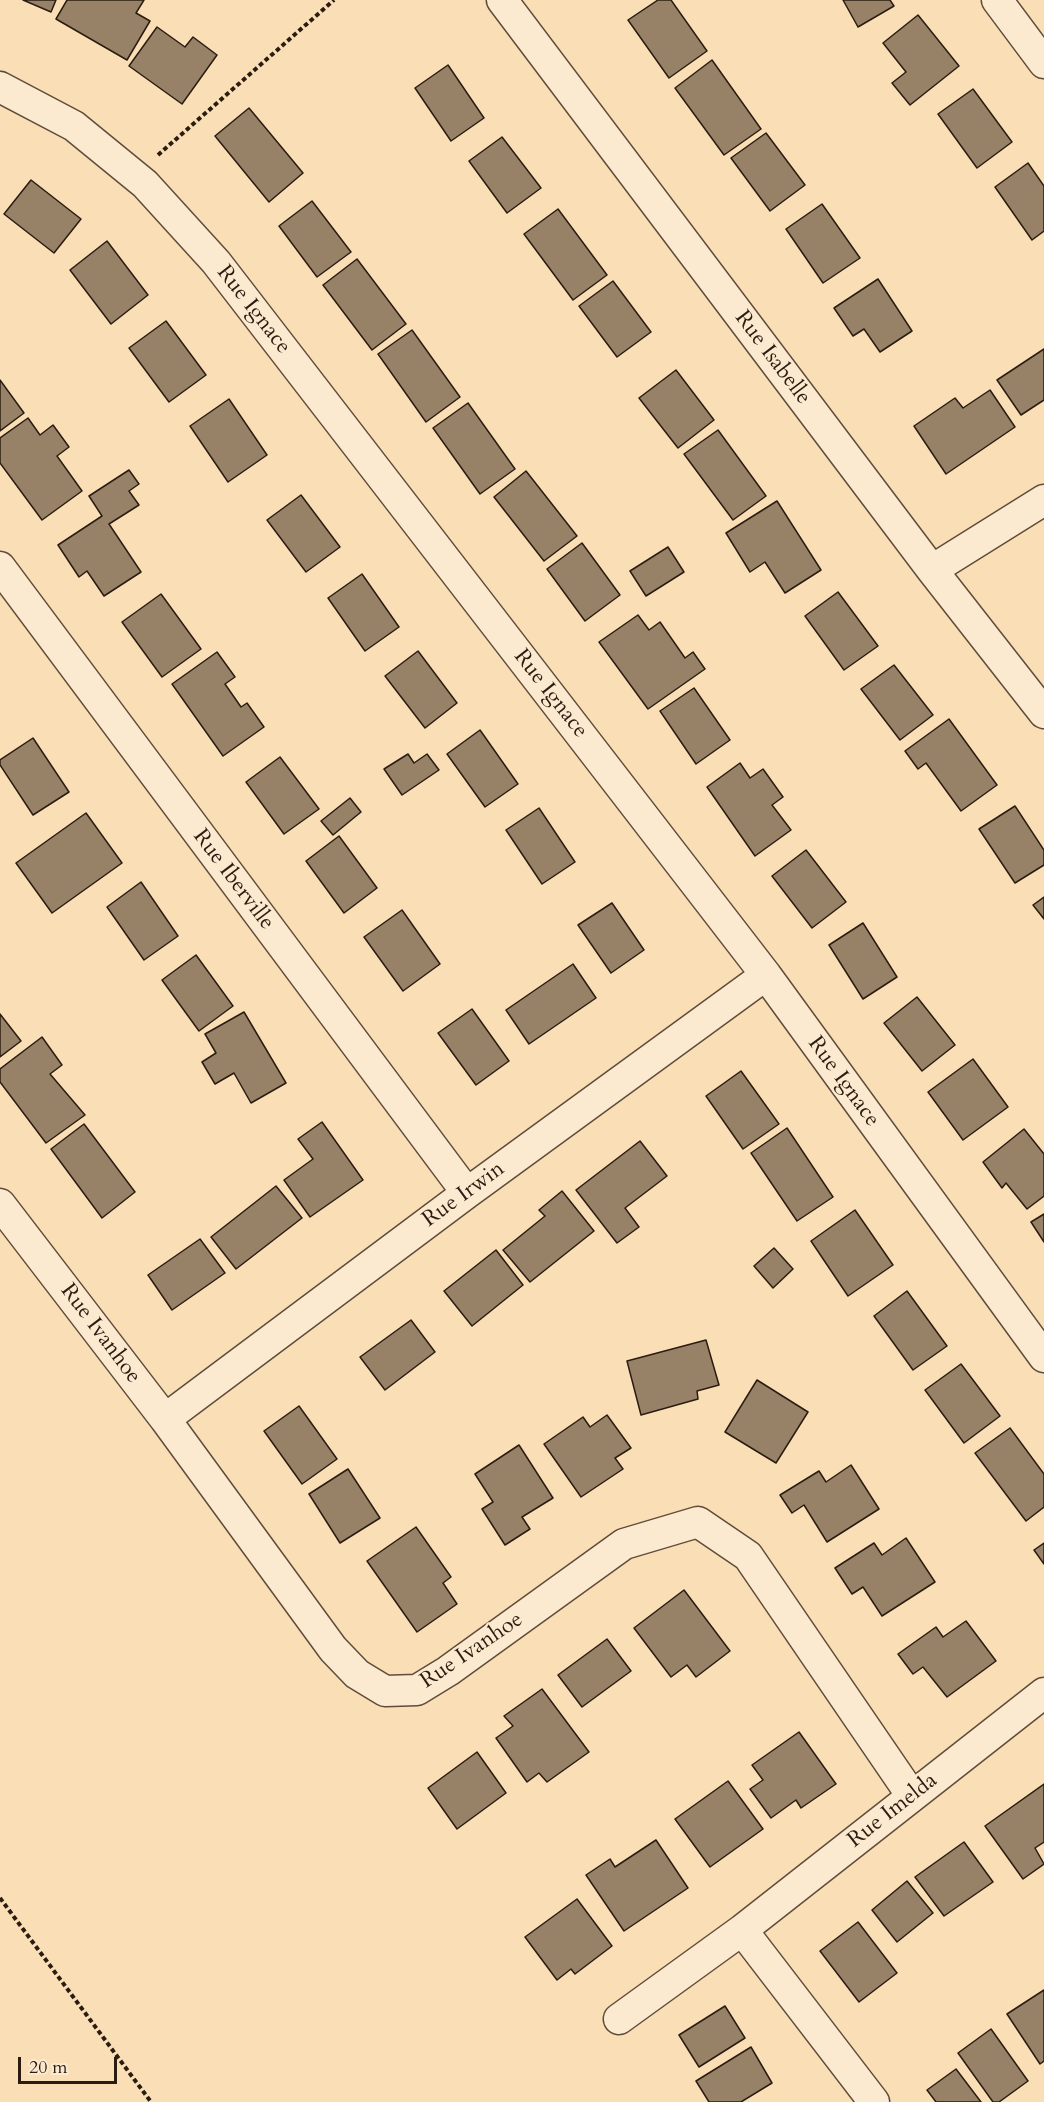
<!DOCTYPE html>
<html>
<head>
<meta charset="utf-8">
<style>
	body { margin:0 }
	#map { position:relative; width:1044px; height:2102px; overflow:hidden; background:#fadeb6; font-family:Cardo,serif }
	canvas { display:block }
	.scale { position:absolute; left:18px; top:2057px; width:99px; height:27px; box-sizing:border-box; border:3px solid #2b1c11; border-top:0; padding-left:8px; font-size:18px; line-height:21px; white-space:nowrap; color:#2b1c11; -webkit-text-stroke:4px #fcead0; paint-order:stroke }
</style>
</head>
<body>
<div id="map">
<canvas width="1044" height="2102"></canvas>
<div class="scale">20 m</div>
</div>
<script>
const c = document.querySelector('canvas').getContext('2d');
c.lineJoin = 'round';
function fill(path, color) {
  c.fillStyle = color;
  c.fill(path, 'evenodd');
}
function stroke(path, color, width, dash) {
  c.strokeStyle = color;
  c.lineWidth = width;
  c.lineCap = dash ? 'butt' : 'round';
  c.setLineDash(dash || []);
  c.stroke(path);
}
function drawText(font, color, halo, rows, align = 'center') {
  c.font = font + ' Cardo,serif';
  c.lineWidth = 4.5;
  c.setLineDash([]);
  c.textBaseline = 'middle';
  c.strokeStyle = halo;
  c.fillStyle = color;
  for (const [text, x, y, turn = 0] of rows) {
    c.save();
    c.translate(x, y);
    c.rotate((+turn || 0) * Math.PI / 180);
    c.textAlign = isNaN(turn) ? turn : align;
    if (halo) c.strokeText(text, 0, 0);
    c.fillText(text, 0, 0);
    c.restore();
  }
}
const building = new Path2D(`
	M23 0H56L51 12Z
	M67 0H144L136 13 150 21 127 60 56 19Z
	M658 0H671L707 51 669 78 628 20Z
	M843 0H890L894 6 858 27Z
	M918 15 959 66 910 105 892 83 906 72 883 43Z
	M157 27 185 47 193 37 217 55 182 104 129 66Z
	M712 60 761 129 724 155 675 88Z
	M448 65 484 118 451 141 415 88Z
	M973 89 1012 142 977 168 938 114Z
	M249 108 303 173 269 202 215 136Z
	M766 133 805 185 770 211 731 158Z
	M502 137 541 188 507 213 469 161Z
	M1028 163 1044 186V231L1032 240 995 187Z
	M31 180 81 219 54 253 4 214Z
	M312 201 351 252 317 277 279 226Z
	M822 204 860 258 823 283 786 229Z
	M558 209 607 275 573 300 524 234Z
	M107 241 148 295 111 324 70 270Z
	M357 259 406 324 372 350 323 285Z
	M878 279 912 331 880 352 864 329 853 336 834 308Z
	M613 281 651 332 617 357 579 306Z
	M166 321 206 375 169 402 129 348Z
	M412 330 460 397 426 422 378 354Z
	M1044 349V400L1021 415 997 380Z
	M676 370 714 420 678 448 639 398Z
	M0 380 24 413 0 431Z
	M990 390 1015 427 946 474 914 426 955 398 963 408Z
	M229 399 267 455 228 482 190 426Z
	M468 403 515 469 480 494 433 428Z
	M28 418 40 435 53 425 69 447 57 456 82 491 42 520 0 463V438Z
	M718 430 766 496 733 520 684 454Z
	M129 470 139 484 129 491 139 505 109 524 141 572 104 596 87 571 79 577 58 545 102 516 89 496Z
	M526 471 577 536 544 561 494 497Z
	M301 495 340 547 306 572 267 520Z
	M777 501 821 570 785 593 765 562 750 572 726 533Z
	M582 543 620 595 585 621 547 569Z
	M668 547 684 572 646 596 630 571Z
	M362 574 399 627 365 651 328 598Z
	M838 592 878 646 844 670 805 616Z
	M161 594 201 649 162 677 122 622Z
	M638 615 649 630 660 622 685 658 693 652 705 669 648 709 599 642Z
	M418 651 457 703 425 728 385 676Z
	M217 652 235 677 225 684 241 707 247 703 264 727 223 756 172 684Z
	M894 665 933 715 900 740 861 689Z
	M694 688 730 740 696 764 660 711Z
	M949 719 997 785 961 811 926 763 918 769 905 751Z
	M480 730 518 784 485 807 447 754Z
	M33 738 69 792 33 815 0 765V760Z
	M408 754 414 763 427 754 439 770 402 795 384 769Z
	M280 757 319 809 284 834 246 782Z
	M740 763 750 778 763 769 783 797 772 805 791 830 755 856 707 787Z
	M350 798 361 812 333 835 321 821Z
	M1015 806 1044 850V865L1015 883 979 829Z
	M539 808 575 862 542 884 506 830Z
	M86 813 122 863 52 913 16 863Z
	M339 836 377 888 344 913 306 861Z
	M806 850 846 902 812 928 772 876Z
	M141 882 178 936 144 960 107 907Z
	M1044 897V919L1033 905Z
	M612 903 644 950 611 973 578 925Z
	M402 910 440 964 403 991 364 937Z
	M863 923 897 977 863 999 829 945Z
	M196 955 233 1006 199 1031 162 980Z
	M573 964 596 998 529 1044 506 1010Z
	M917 997 955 1045 922 1071 884 1023Z
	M472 1009 509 1061 476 1085 438 1033Z
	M244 1012 286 1083 251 1103 234 1073 215 1084 202 1062 216 1053 205 1034Z
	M0 1014 21 1041 0 1057Z
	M42 1037 62 1065 50 1074 85 1115 46 1143 0 1082V1069Z
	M973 1059 1008 1107 963 1140 928 1092Z
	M741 1071 779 1124 743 1149 706 1096Z
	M322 1122 363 1180 310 1217 284 1180 313 1159 298 1139Z
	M84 1124 135 1192 102 1218 51 1149Z
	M787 1128 833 1197 797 1221 751 1153Z
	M1024 1129 1044 1154V1196L1027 1209 1006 1183 1002 1188 983 1162Z
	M640 1141 667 1176 625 1208 639 1227 617 1243 576 1190Z
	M276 1186 302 1218 236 1269 211 1237Z
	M562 1191 594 1231 530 1282 503 1250 545 1216 539 1210Z
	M855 1210 893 1265 848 1296 811 1241Z
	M1044 1214V1242L1031 1222Z
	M200 1239 225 1273 172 1310 148 1275Z
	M774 1248 793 1269 773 1288 754 1266Z
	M496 1250 523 1285 472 1326 444 1291Z
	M907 1291 947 1346 913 1370 874 1316Z
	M411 1320 435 1352 385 1390 360 1357Z
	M706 1340 719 1385 697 1391 698 1399 641 1415 627 1361Z
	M961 1364 1000 1416 964 1443 925 1390Z
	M757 1380 808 1412 776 1463 725 1432Z
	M299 1406 337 1459 302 1484 264 1431Z
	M607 1415 631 1448 615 1458 623 1469 581 1497 544 1444 583 1417 590 1427Z
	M1010 1428 1044 1474V1507L1026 1521 975 1453Z
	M519 1445 553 1498 522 1517 530 1529 505 1545 482 1509 493 1502 475 1474Z
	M851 1465 879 1509 827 1542 804 1505 792 1513 780 1495 819 1471 826 1482Z
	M348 1469 380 1518 340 1543 309 1494Z
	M416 1527 451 1577 443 1583 457 1604 417 1632 367 1561Z
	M906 1538 935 1582 882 1616 863 1587 852 1594 835 1568 874 1543 882 1555Z
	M1044 1543V1564L1034 1550Z
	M684 1590 730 1651 696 1677 687 1665 671 1677 634 1628Z
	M966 1621 996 1661 947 1697 923 1667 913 1674 898 1654 936 1627 943 1637Z
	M607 1639 631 1671 582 1707 558 1675Z
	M542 1689 589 1752 547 1782 539 1773 527 1782 496 1738 513 1726 504 1716Z
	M799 1732 836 1784 801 1808 796 1800 771 1818 750 1789 763 1780 752 1765Z
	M477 1752 506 1793 457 1829 428 1788Z
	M728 1781 763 1829 710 1867 675 1819Z
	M1044 1784V1842L1035 1848 1044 1864 1023 1879 985 1826Z
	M656 1840 688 1888 624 1931 586 1875 610 1859 615 1867Z
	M964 1842 993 1882 944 1916 915 1877Z
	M907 1881 933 1913 897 1942 872 1910Z
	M577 1899 612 1946 575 1974 571 1969 557 1980 525 1937Z
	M858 1922 897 1973 859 2002 820 1951Z
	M1044 1990V2061L1040 2064 1007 2014Z
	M725 2006 745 2038 699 2067 679 2035Z
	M991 2029 1028 2081 999 2102H993L958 2053Z
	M751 2047 772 2083 741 2102H709L696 2081Z
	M956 2069 981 2102H936L927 2090Z`);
fill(building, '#978167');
stroke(building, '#2b1c11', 1.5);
const minor = new Path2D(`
	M502 0 932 570 1044 713
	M997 0 1044 63
	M0 87 74 126 145 184 216 262 766 975 1044 1357
	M0 567 467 1193
	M932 570 1044 500
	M0 1204 165 1419 333 1649 357 1674 385 1691 417 1690 448 1671 624 1544 698 1522 748 1556 912 1796
	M165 1419 467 1193 766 975
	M742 1930 874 2102
	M619 2019 742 1930 1044 1693`);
stroke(minor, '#5f4c3a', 33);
stroke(new Path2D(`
	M158 155 334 0
	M0 1898 151 2102`), '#2b1c11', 4, [4.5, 3]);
stroke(minor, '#fcead0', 30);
drawText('22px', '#2b1c11', '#fcead0', [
	["Rue Ignace",253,310,52],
	["Rue Isabelle",772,358,53],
	["Rue Ignace",550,694,52],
	["Rue Iberville",233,880,53],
	["Rue Ignace",843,1082,54],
	["Rue Irwin",464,1195,-36],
	["Rue Ivanhoe",100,1334,53],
	["Rue Ivanhoe",472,1651,-34],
	["Rue Imelda",893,1811,-38]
]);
</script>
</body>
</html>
